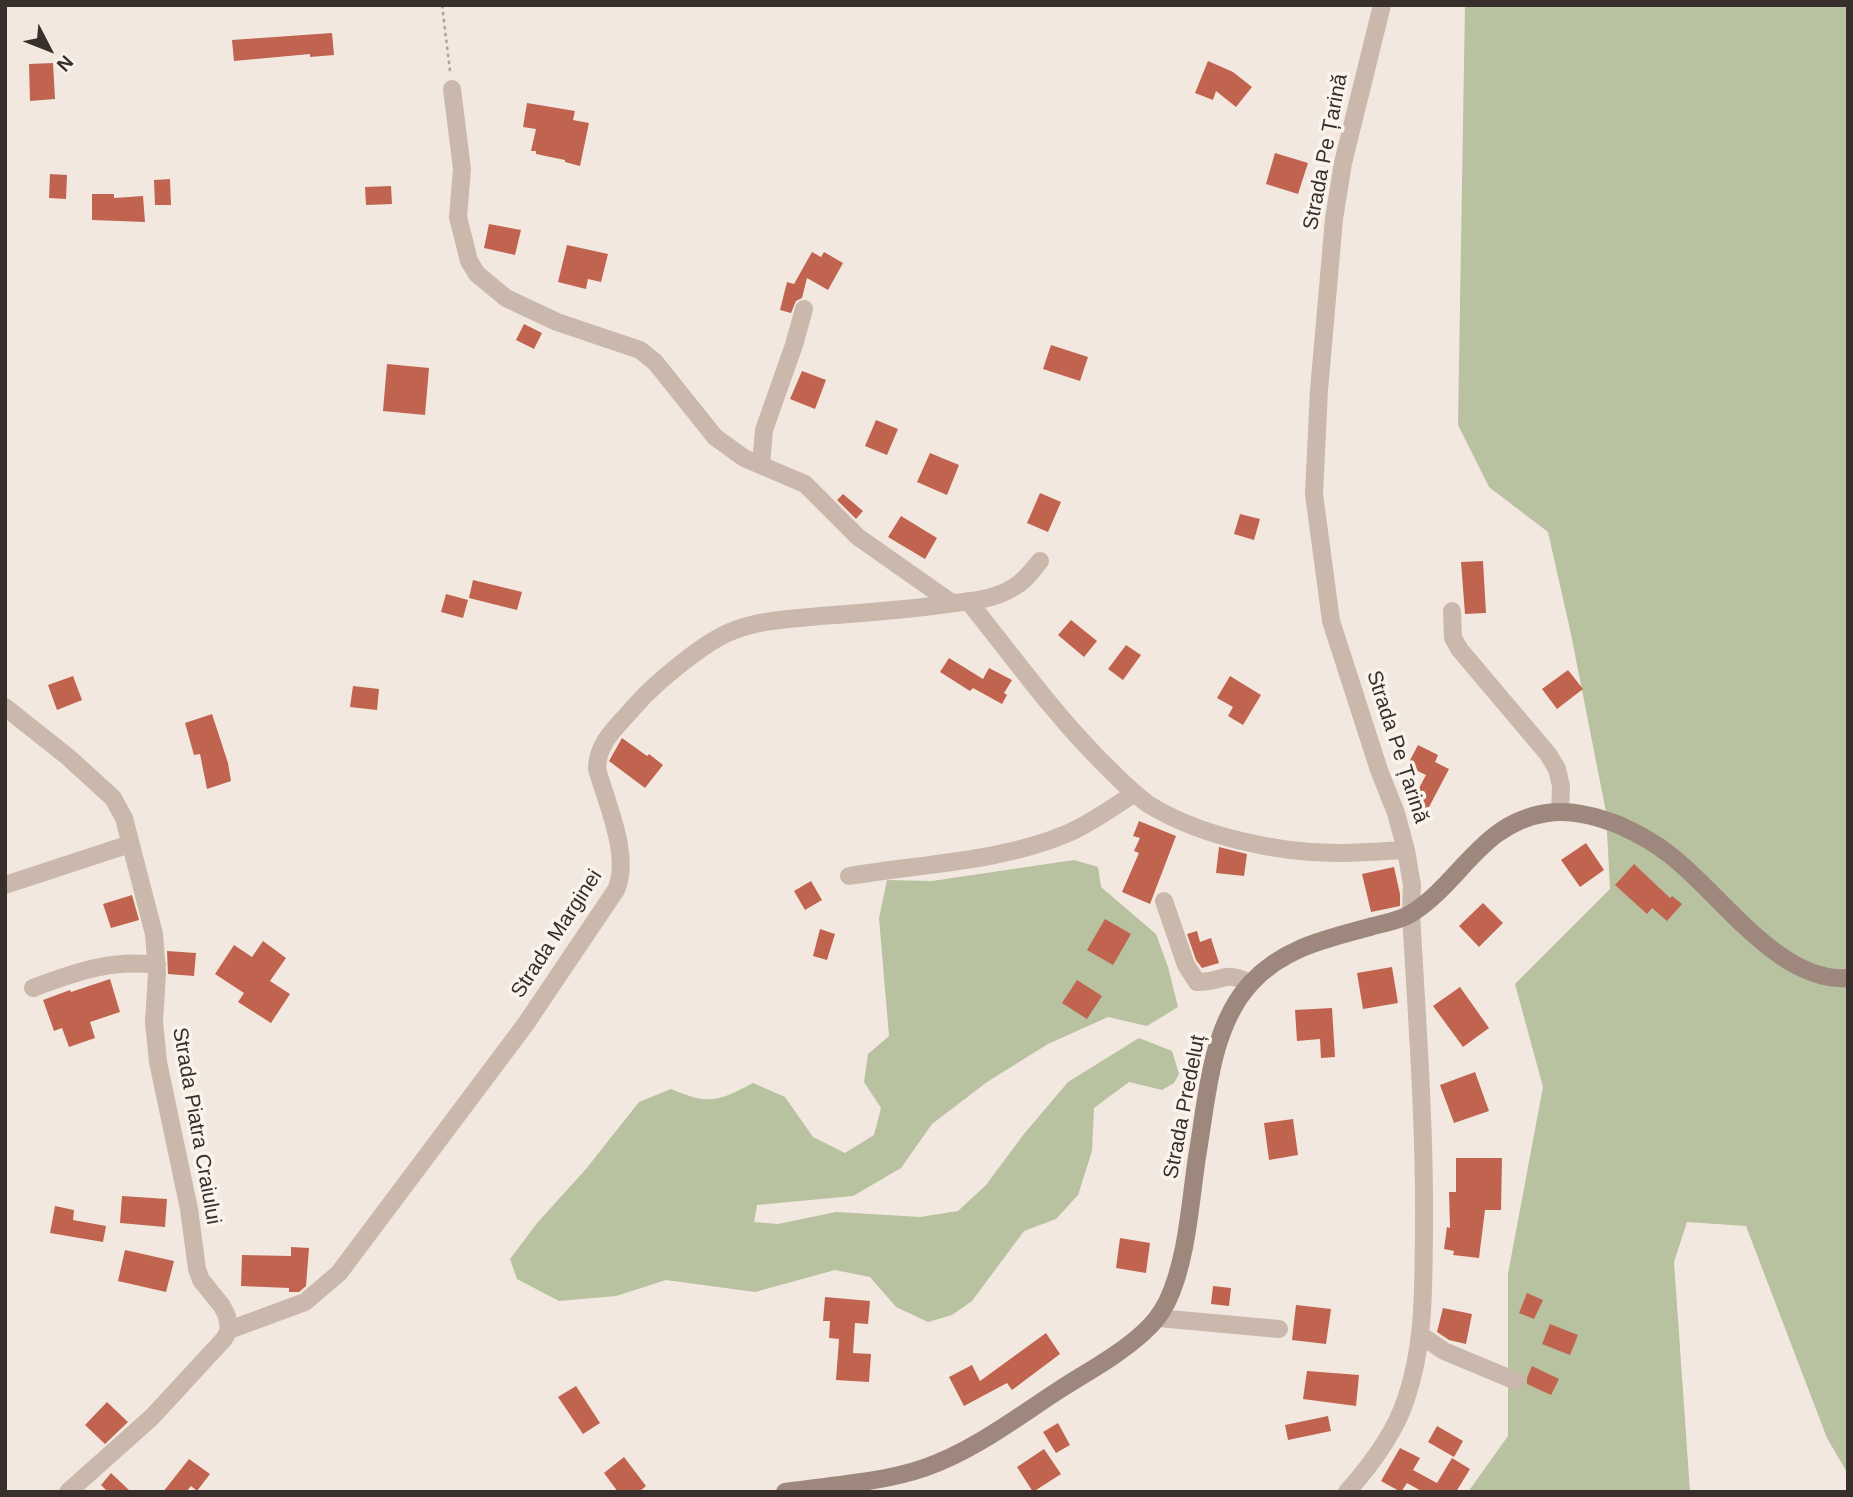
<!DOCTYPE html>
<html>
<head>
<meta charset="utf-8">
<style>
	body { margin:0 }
	#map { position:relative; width:1853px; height:1497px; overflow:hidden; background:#f2e8e0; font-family:Arial,sans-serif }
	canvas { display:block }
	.frame { position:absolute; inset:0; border:7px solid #382e2b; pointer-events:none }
	.north { position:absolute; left:14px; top:14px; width:70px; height:70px; -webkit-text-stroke:5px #faf3ec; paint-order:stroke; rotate:132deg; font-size:19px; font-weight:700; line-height:28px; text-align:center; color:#382e2b }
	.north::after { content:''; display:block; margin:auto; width:24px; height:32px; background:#382e2b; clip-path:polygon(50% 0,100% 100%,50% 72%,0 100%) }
</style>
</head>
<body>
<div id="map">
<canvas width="1853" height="1497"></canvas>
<div class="frame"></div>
<div class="north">N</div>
</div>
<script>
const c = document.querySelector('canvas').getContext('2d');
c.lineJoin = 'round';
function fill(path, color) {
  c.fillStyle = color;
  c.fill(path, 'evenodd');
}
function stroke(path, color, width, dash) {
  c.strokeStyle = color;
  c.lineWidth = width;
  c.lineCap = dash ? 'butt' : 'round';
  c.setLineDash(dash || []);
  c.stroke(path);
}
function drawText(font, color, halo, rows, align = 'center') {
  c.font = font + ' Arial,sans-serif';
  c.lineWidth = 7;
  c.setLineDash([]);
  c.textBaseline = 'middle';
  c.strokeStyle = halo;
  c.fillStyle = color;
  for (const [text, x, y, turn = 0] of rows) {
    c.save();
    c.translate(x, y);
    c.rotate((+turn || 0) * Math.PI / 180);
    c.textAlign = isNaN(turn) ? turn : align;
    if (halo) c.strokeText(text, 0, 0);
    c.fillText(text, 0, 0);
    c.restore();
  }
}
fill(new Path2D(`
	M1465 5H1848V1474L1827 1438 1746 1226 1687 1222 1674 1262 1690 1492H1468L1508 1436V1274L1543 1087 1515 984 1610 889 1606 812 1571 634 1548 532 1489 487 1458 425Z
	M1074 860 1098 867 1101 887 1156 934 1168 967 1178 1007 1147 1026 1108 1017 1048 1044 987 1082 932 1124 901 1168 853 1196 757 1205 754 1222 778 1224 836 1212 920 1217 958 1211 986 1185 1024 1134 1068 1082 1139 1038 1172 1051 1179 1074 1174 1083 1162 1090 1129 1082 1094 1108 1092 1151 1078 1195 1056 1219 1024 1231 972 1301 952 1315 928 1322 896 1307 870 1277 835 1270 755 1292 666 1280 616 1296 559 1301 517 1279 510 1259 538 1222 586 1169 639 1102 671 1089C709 1105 717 1102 753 1083L785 1097 813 1137 845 1153 874 1135 881 1108 864 1082 868 1054 889 1036 879 918 887 880 932 881Z`), '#b8c1a0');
fill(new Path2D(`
	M332 33 334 55 310 57V54L234 61 232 40Z
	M1208 61 1233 72 1252 87 1236 107 1216 91 1213 100 1195 93Z
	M53 63 55 99 30 101 29 64Z
	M527 103 575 111 573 120 589 123 580 166 565 162V160L536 154V151H531L536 129 523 127Z
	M1275 153 1308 163 1298 194 1266 184Z
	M50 174 67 175 66 199 49 198Z
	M170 179 171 205H155L154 180Z
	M391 186 392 204 366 205 365 187Z
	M92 194H114V198L143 196 145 222 92 220Z
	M489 224 521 230 515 255 484 248Z
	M567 245 608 254 601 282 588 279 586 289 558 282Z
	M812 252 821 257 824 252 843 263 828 290 807 278 802 298 796 301 791 313 780 310 787 282 794 284Z
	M524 324 542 333 534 349 516 340Z
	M1051 345 1088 357 1080 381 1043 369Z
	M387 364 429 368 425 415 383 411Z
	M802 371 826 380 815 409 790 399Z
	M876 420 898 429 887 455 865 446Z
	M930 453 959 465 947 495 917 482Z
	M1040 493 1061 502 1048 532 1027 523Z
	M843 494 863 511 856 519 837 500Z
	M1240 514 1260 519 1254 540 1234 534Z
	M901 516 937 538 925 559 888 537Z
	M1483 561 1486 613 1465 614 1461 562Z
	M473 580 522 592 517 610 469 598Z
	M446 594 468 600 463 618 441 612Z
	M1071 620 1097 641 1084 657 1058 635Z
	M1126 645 1141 655 1123 680 1108 669Z
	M949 658 983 679 989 668 1012 680 1004 693 1007 695 1002 704 973 688 970 691 940 672Z
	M1568 670 1583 689 1557 709 1542 689Z
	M73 676 82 700 57 710 48 685Z
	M1230 676 1261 695 1243 725 1228 716 1233 707 1217 698Z
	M353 686 379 689 377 710 350 707Z
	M212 714 228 763 231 781 207 789 200 754 194 755 185 723Z
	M622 738 647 756 649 754 663 765 645 788 609 761Z
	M1418 745 1438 755 1435 762 1449 769 1428 809 1412 801 1426 775 1407 766Z
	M1139 821 1176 836 1150 904 1122 892 1139 853 1134 851 1140 838 1133 836Z
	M1586 843 1604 870 1580 887 1561 860Z
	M1219 847 1247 854 1244 876 1216 873Z
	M1634 864 1670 898 1672 896 1682 904 1667 921 1652 908 1647 914 1615 885Z
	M1394 867 1400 894V906L1371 912 1362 874Z
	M811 881 822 900 805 910 794 891Z
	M132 895 139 920 111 928 103 904Z
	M1483 903 1503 923 1479 947 1459 926Z
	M1105 919 1131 934 1113 965 1087 950Z
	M820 929 835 934 827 960 813 956Z
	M1197 931 1200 942 1211 938 1219 963 1202 968 1196 960 1187 934Z
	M263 941 286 958 270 981 290 994 271 1023 238 1002 244 993 215 974 234 945 252 957Z
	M167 951 196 953 194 976 168 974Z
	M1392 967 1398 1003 1363 1009 1357 973Z
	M110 979 120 1012 90 1022 95 1038 69 1047 62 1028 54 1031 43 1000 70 990 71 992Z
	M1077 980 1102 996 1087 1019 1062 1003Z
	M1460 987 1489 1028 1463 1047 1433 1006Z
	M1332 1008 1335 1057 1321 1058 1320 1039 1297 1041 1295 1010Z
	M1475 1072 1489 1111 1454 1123 1440 1085Z
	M1293 1119 1298 1155 1269 1160 1264 1123Z
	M1456 1158H1502L1501 1210H1485L1479 1258 1453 1255 1454 1251 1444 1249 1447 1227 1450 1228 1449 1192H1456Z
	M122 1196 167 1199 165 1227 120 1223Z
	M55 1206 74 1210 73 1220 106 1226 103 1242 50 1233Z
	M1120 1238 1150 1243 1146 1273 1116 1268Z
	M291 1247 309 1248 306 1286 299 1292H289V1288L241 1286 242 1255 291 1256Z
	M125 1250 174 1261 166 1292 118 1281Z
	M1213 1286 1231 1288 1229 1306 1211 1304Z
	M1527 1293 1543 1300 1534 1319 1519 1313Z
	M825 1297 870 1301 868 1324 855 1323 853 1353 871 1354 869 1382 836 1380 839 1339 829 1338 830 1321H823Z
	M1296 1305 1331 1309 1326 1344 1292 1340Z
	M1443 1308 1472 1314 1466 1344 1449 1340 1437 1332Z
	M1550 1324 1578 1335 1570 1355 1542 1344Z
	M1046 1333 1060 1354 1012 1390 1007 1383 964 1406 949 1377 972 1365 980 1381Z
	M1532 1366 1559 1379 1551 1395 1527 1384V1378Z
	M1307 1371 1359 1375 1356 1406 1303 1399Z
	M576 1386 600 1423 583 1434 558 1397Z
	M107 1402 128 1422 105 1444 85 1425Z
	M1328 1416 1331 1431 1288 1440 1285 1425Z
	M1058 1423 1070 1445 1056 1453 1043 1432Z
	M1437 1426 1463 1441 1454 1457 1428 1442Z
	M1400 1448 1420 1458 1413 1470 1437 1483 1452 1458 1470 1469 1456 1492H1423L1407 1483 1401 1492 1381 1481Z
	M1044 1449 1061 1474 1033 1492 1017 1467Z
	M624 1457 646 1486 639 1492H618L604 1473Z
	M189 1459 210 1474 197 1491 191 1486 186 1492H163Z
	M111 1473 131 1492H108L101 1485Z`), '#c06450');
stroke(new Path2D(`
	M442 5 450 71`), '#b6a296', 2.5, [3.5, 3.5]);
stroke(new Path2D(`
	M452 89 462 169 458 217 469 261 477 274 506 298 557 322 640 350 655 362 715 437 744 458 805 484 858 537 952 603
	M761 465 764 430 794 345 804 309
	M968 601C1012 655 1052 712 1101 761 1116 776 1131 792 1148 804 1199 836 1277 853 1337 853 1360 853 1383 851 1406 850
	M1452 611 1453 638 1460 650 1548 754 1557 769 1561 786 1560 812
	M5 707 68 757 113 798 124 818 154 934 157 973 154 1022 158 1062 189 1209 197 1269 201 1280 222 1306 227 1316 229 1330 224 1339 152 1417 68 1492
	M849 876C919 864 1000 862 1066 834 1090 824 1113 807 1135 793
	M5 885 130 844
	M1164 901 1186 965 1197 982C1224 983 1220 969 1250 983
	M33 988C75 972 112 959 157 965
	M1158 1318 1279 1329
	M229 1330 305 1302 339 1273 525 1025 616 890C631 857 607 804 597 769 597 742 618 726 634 707 655 683 706 640 735 630 762 620 791 619 820 616 862 613 905 610 947 604 970 601 994 600 1014 587 1025 581 1032 571 1040 561
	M1422 1336 1444 1351 1516 1381
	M1347 1492C1371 1465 1395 1433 1406 1399 1425 1343 1423 1289 1424 1231 1425 1125 1417 1019 1411 914L1412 885 1406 850 1396 813 1379 770 1331 621 1314 494 1319 390 1334 219 1343 163 1382 5`), '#cab8ac', 18);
stroke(new Path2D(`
	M785 1492C831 1485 880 1483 924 1468 973 1451 1016 1418 1059 1390 1087 1372 1119 1355 1144 1332 1154 1323 1161 1314 1167 1302 1187 1261 1190 1203 1197 1157 1207 1100 1210 1027 1251 983 1283 948 1326 939 1370 927 1384 923 1400 921 1412 913 1462 881 1481 823 1547 813 1571 809 1596 816 1619 825 1637 833 1655 843 1670 855 1721 894 1779 983 1848 978`), '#9e877d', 18);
drawText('21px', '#382e2b', '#faf3ec', [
	["Strada Pe Țarină",1326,152,-79],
	["Strada Pe Țarină",1397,747,72],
	["Strada Marginei",557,934,-57],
	["Strada Predeluț",1185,1107,-79],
	["Strada Piatra Craiului",196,1126,80]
]);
</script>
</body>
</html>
